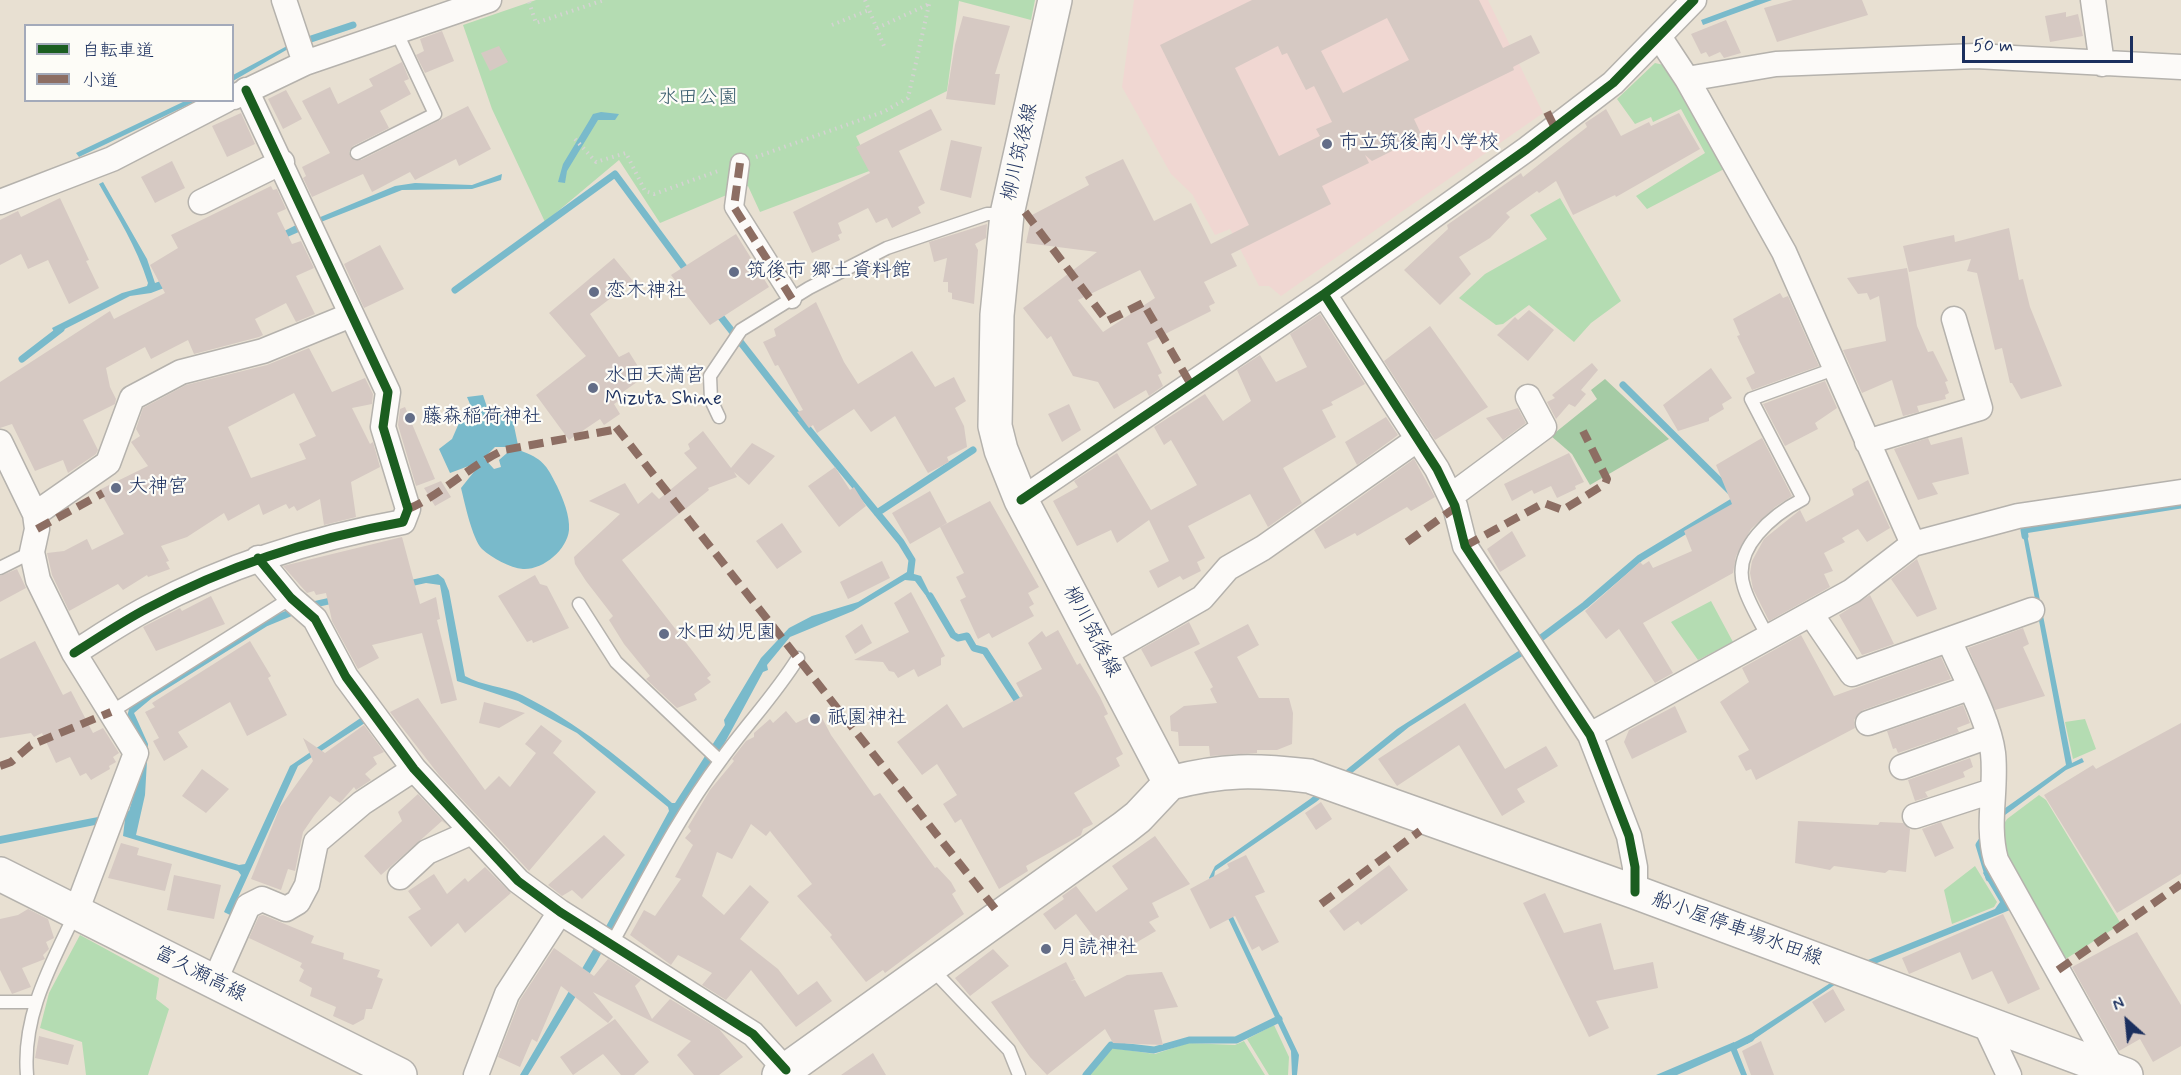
<!DOCTYPE html>
<html>
<head>
<meta charset="utf-8">
<style>
	body { margin:0 }
	#map { position:relative; width:2181px; height:1075px; overflow:hidden; background:#e8e0d2; font-family:Mynerve,"Klee One",sans-serif }
	canvas { display:block }
	.legend { position:absolute; left:24px; top:24px; width:210px; height:78px; box-sizing:border-box; background:#fdfcf7; border:2px solid #a3aaba; margin:0; padding:8px 10px; list-style:none; font-size:18px; color:#1b2f5e }
	.legend li { display:flex; align-items:center; gap:12px; height:30px }
	.legend b { width:30px; border:2px solid #a3aaba }
	.north { position:absolute; left:2097px; top:991px; width:60px; height:60px; -webkit-text-stroke:4px #fdfcf7; paint-order:stroke; rotate:333deg; font-size:16px; font-weight:700; line-height:24px; text-align:center; color:#1b2f5e }
	.north::after { content:''; display:block; margin:auto; width:21px; height:27px; background:#1b2f5e; clip-path:polygon(50% 0,100% 100%,50% 72%,0 100%) }
	.scale { position:absolute; left:1962px; top:36px; width:171px; height:27px; box-sizing:border-box; border:3px solid #1b2f5e; border-top:0; padding-left:8px; font-size:18px; line-height:21px; white-space:nowrap; color:#1b2f5e; -webkit-text-stroke:4px #fdfcf7; paint-order:stroke }
</style>
</head>
<body>
<div id="map">
<canvas width="2181" height="1075"></canvas>
<ul class="legend">
<li><b style="height:8px;background:#1b5e20"></b>自転車道</li>
<li><b style="height:8px;background:#8d6e63"></b>小道</li>
</ul>
<div class="north">N</div>
<div class="scale">50 m</div>
</div>
<script>
const c = document.querySelector('canvas').getContext('2d');
c.lineJoin = 'round';
function fill(path, color) {
  c.fillStyle = color;
  c.fill(path, 'evenodd');
}
function stroke(path, color, width, dash) {
  c.strokeStyle = color;
  c.lineWidth = width;
  c.lineCap = dash ? 'butt' : 'round';
  c.setLineDash(dash || []);
  c.stroke(path);
}
function drawText(font, color, halo, rows, align = 'center') {
  c.font = font + ' Mynerve,"Klee One",sans-serif';
  c.lineWidth = 4.5;
  c.setLineDash([]);
  c.textBaseline = 'middle';
  c.strokeStyle = halo;
  c.fillStyle = color;
  for (const [text, x, y, turn = 0] of rows) {
    c.save();
    c.translate(x, y);
    c.rotate((+turn || 0) * Math.PI / 180);
    c.textAlign = isNaN(turn) ? turn : align;
    if (halo) c.strokeText(text, 0, 0);
    c.fillText(text, 0, 0);
    c.restore();
  }
}
fill(new Path2D(`
	M1134 0H1488L1543 113 1281 296 1269 286H1259L1230 229 1215 235 1192 194 1171 174 1122 87Z`), '#f0d7d2');
fill(new Path2D(`
	M536 0H1035L1031 20 959 1 947 91 856 136 872 170 760 212 748 186 660 223 619 160 545 222 492 109 463 25Z
	M1655 63 1668 66 1726 168 1647 209 1636 196 1705 153 1681 109 1653 122 1651 117 1635 124 1617 99Z
	M1560 198 1621 301 1591 323 1574 342 1529 305 1503 324 1496 325 1459 298 1485 274 1547 239 1530 215Z
	M1711 601 1733 642 1698 660 1671 622Z
	M2085 719 2096 749 2073 759 2065 722Z
	M2039 795 2046 800 2121 924 2064 960 2004 850 2002 827 2007 819Z
	M1975 866 1997 902 1994 907 1952 924 1944 890Z
	M80 935 159 978 156 999 169 1009 148 1075H86L82 1042 40 1028 49 993Z
	M1274 1025 1289 1057 1288 1075H1269L1247 1039Z
	M1244 1041 1265 1075H1089L1112 1048 1155 1054 1188 1043 1235 1045Z`), '#b4dcb2');
fill(new Path2D(`
	M1605 379 1669 439 1590 485 1572 454 1551 436 1597 399 1591 390Z`), '#a5cba5');
fill(new Path2D(`
	M1755 0H1772L1703 25 1701 20Z
	M287 46 288 49 233 81V75Z
	M185 101H196L79 157 76 153Z
	M601 112 619 114 615 120H598L567 171 565 183 558 182 563 164 589 121 593 114Z
	M502 174 501 180 472 189 402 190 321 222 318 218 395 186 415 183 472 185Z
	M103 182 147 259 155 283 251 248 298 224 301 231 224 265 151 293 130 296 55 334 52 328 122 293 147 286 148 283C136 245 118 218 99 184Z
	M483 395 489 413H505L512 416 519 450C543 459 546 464 557 486 563 499 570 515 569 530 567 550 543 570 523 569 510 568 492 558 482 549 472 538 465 504 461 488L477 468 474 464 450 473 439 449 452 439 459 423 475 416 467 397ZM495 447H506L507 453 499 460 501 467 494 469 484 458Z
	M2021 524H2025L2072 763 2082 758 2084 762 2066 770 2005 815 2001 811 2066 765Z
	M907 572 921 576 934 602 932 604 915 581 905 580 853 611 790 637 767 665 768 670 763 672 723 746 660 842 596 963 528 1075H520L597 943 669 811 668 807 577 733 518 701 457 681 440 585 426 583 313 608 310 602 438 574 444 579 449 591 465 676C482 686 504 686 522 695 578 723 625 762 672 803H675L725 725 724 720 761 658 789 628 812 616 858 602Z
	M273 614 277 620 152 698 134 713 148 744 145 795 136 835 239 865 245 864 290 766 362 717 368 721 298 766 230 915 224 912 241 875 238 871 123 836 125 819 0 844V836L129 811 141 771 127 717 129 709 138 698Z
	M1520 650 1524 655 1409 727 1316 802 1215 871 1214 877 1299 1055 1297 1075H1292L1291 1051 1209 878 1215 866 1310 799 1397 729Z
	M1987 868 2010 910 1872 965 1836 984 1747 1044 1742 1040 1863 962 1995 909 2000 902 1983 873Z
	M1734 1042 1747 1075H1741L1731 1051 1677 1075H1656Z`), '#79bacb');
stroke(new Path2D(`
	M302 42 353 25
	M455 290 615 174 689 274
	M717 312 809 430 901 542 912 560 910 576
	M22 359 61 329
	M877 513 973 450
	M2025 536 2024 530 2181 505
	M930 596 953 635 958 638 967 636 974 648 985 651 1021 706
	M268 622 297 610
	M1533 644 1585 605 1640 558 1734 501V495L1623 385
	M1985 836 1979 845 1989 878
	M1733 1047 1751 1038
	M1086 1075 1111 1045 1154 1050 1189 1040H1236L1279 1019`), '#79bacb', 7);
fill(new Path2D(`
	M1252 0H1479L1503 48 1531 35 1540 53 1513 67 1514 70 1414 119 1422 136 1372 161 1365 155 1369 163 1322 186 1331 204 1231 254 1237 266 1204 282 1215 303 1209 306 1211 311 1147 343 1162 373 1158 375 1163 386 1149 396 1146 390 1114 409 1098 382 1073 376 1051 336 1047 339 1023 308 1097 252 1026 243 1032 215 1089 185 1085 177 1123 159 1154 221 1191 203 1211 244 1249 225 1160 45ZM1387 18 1409 60 1343 93 1321 51ZM1278 46 1282 55 1287 53 1306 90 1314 86 1332 122 1316 129 1320 136 1279 156 1235 68ZM1140 270 1155 298 1103 332 1078 300Z
	M1793 0H1862L1868 15 1777 42 1764 8Z
	M2066 12V17L2078 14 2083 36 2050 42 2045 16Z
	M963 16 1010 26 995 74H1000L995 105 946 99 955 45Z
	M1726 20 1741 53 1724 58 1720 52 1709 57 1706 52 1701 54 1691 34Z
	M442 31 454 61 425 73 416 55 424 51 420 39Z
	M499 46 508 62 490 71 481 53Z
	M402 62 409 79 404 81 411 94 380 111 389 128 353 146 349 152 352 159 361 160 468 106 491 149 459 166 456 159 415 180 410 172 372 192 363 174 312 197 303 178 306 176 302 167 330 153 302 101 330 87 338 104 373 86 369 79Z
	M286 90 302 119 283 129 268 99Z
	M931 109 942 130 899 151 925 203 918 207 921 213 892 228 887 218 876 223 868 208 838 223 842 233 838 235 840 240 812 253 793 212 870 173 856 147Z
	M1606 109 1621 136 1649 122 1651 126 1679 113 1700 149 1616 197 1615 195 1573 215 1556 181 1539 193 1537 191 1506 213 1510 217 1490 238 1459 257 1471 274 1440 305 1404 270 1448 229 1447 225 1521 173 1523 177 1587 127 1585 123Z
	M241 113 255 144 227 157 212 126Z
	M951 140 982 147 971 198 940 190Z
	M172 161 185 188 155 203 141 177Z
	M271 186 273 190 277 189 286 209 277 213 292 244 301 241 314 268 296 276 315 314 296 322 286 303 255 319 263 335 259 337 194 354 188 340 151 359 145 347 106 368 110 387 116 399 115 404 83 420 98 450 96 454 68 473 63 460 35 471 12 424 0 428V382L110 311 114 319 165 293 150 265 178 248 171 235Z
	M60 198 89 260 86 261 99 288 69 304 48 260 28 269 21 254 0 265V220L18 211 21 217Z
	M987 224 986 238 975 244 978 250 974 304 952 299V293L948 292V282H943L947 258 934 262 929 242Z
	M2009 228 2019 280 2023 279 2030 307 2062 386 2021 399 2012 383H2010L2002 348 1995 350 1977 273 1967 271 1971 259 1909 272 1903 246 1954 235 1955 242Z
	M736 234 769 287 710 325 671 275Z
	M380 245 404 289 364 308 344 264Z
	M614 258 633 281 590 314 619 357 629 352 639 368 630 373 637 382 620 394 623 398 614 404 620 414 604 425 600 419 569 440 536 395 586 356 549 313Z
	M1907 268 1917 326 1928 352 1933 351 1948 381 1945 382 1949 393 1945 395 1946 399 1917 406 1919 412 1903 416 1892 380 1862 393 1843 350 1886 341 1879 296 1870 300 1867 293 1858 294 1847 278Z
	M1780 293 1783 298 1788 296 1819 366 1752 390 1746 378 1755 373 1737 336 1740 335 1733 319Z
	M816 302 844 362 858 384 912 351 935 387 954 377 966 401 955 408 964 426 967 447 947 457 949 462 928 473 895 416 871 432 854 409 817 433 813 425 809 428 797 412 803 410 778 365 775 366 763 342 776 336 774 329Z
	M1529 310 1554 330 1528 361 1497 335 1515 317 1518 320Z
	M1320 314 1365 384 1331 402 1333 405 1322 410 1336 437 1283 468 1302 503 1268 527 1250 494 1188 526 1205 558 1197 562 1201 571 1183 580 1180 576 1158 588 1149 571 1169 561 1149 520 1117 543 1111 530 1077 546 1053 501 1078 487 1074 481 1117 453 1151 510 1197 485 1171 440 1164 445 1154 427 1205 394 1223 421 1251 401 1237 370 1260 355 1276 382 1307 367 1290 334Z
	M1430 326 1488 407 1435 440 1384 361Z
	M309 348 332 392 365 378 373 394 372 404 352 408 370 444 373 442 380 467 351 482 356 517 324 525 320 499 297 511 294 506 289 509 286 504 263 515 259 504 228 521 224 513 187 537 161 546 169 561 166 562 170 569 148 577 147 575 123 590 118 584 69 611 52 575 47 553 64 551 87 539 92 550 124 534 99 490 148 466 131 442 140 436 136 429 143 408 186 385 267 365ZM294 393 316 436 299 444 306 459 251 478 228 427Z
	M1592 363 1598 370 1581 390 1586 394 1575 407 1569 404 1556 419 1547 402 1555 398 1552 395Z
	M1711 368 1732 398 1722 404 1724 409 1709 418V421L1678 431 1663 405Z
	M1825 381 1837 408 1815 423 1818 429 1785 446 1763 404Z
	M1069 404 1081 430 1062 442 1048 414Z
	M405 407 435 479 416 486 398 425 400 409Z
	M1518 408 1526 423 1503 440 1486 418Z
	M1386 417 1398 435 1357 465 1345 442Z
	M703 431 731 468 752 443 775 456 749 485 734 472 737 477 708 488 709 490 622 560 711 675 707 678 711 682 694 694 697 700 677 708 646 679 650 676 624 644 609 620 613 616 586 581 575 564 574 557 620 514 589 501 625 483 638 504 652 492 659 499 697 468 684 453 690 449 688 444Z
	M1962 437 1969 474 1932 483 1938 494 1918 500 1894 449 1928 438 1931 445Z
	M1762 438 1792 496 1775 507 1751 529 1736 556 1733 573 1643 623 1673 673 1655 683 1619 629 1606 639 1585 611 1640 562 1643 565 1649 561 1653 568 1692 551 1684 531 1732 504 1716 465Z
	M1569 453 1584 482 1575 486 1576 489 1557 498 1551 486 1534 494 1532 490 1512 501 1504 484Z
	M1414 459 1435 497 1411 511 1407 507 1357 536 1355 533 1325 549 1314 530Z
	M835 467 850 490 854 487 866 506 839 527 808 486Z
	M1868 480 1890 528 1867 542 1858 529 1842 538 1845 542 1824 553 1833 571 1824 574 1830 587 1769 621 1753 589 1750 573 1752 561 1764 539 1800 510 1806 522 1854 495 1852 489Z
	M441 481 451 497 435 506 424 488Z
	M930 491 947 523 910 544 892 513Z
	M990 501 1039 587 1028 593 1034 604 1029 607 1034 616 992 638 989 633 978 639 960 600 966 597 956 577 964 573 940 527Z
	M782 523 802 552 777 569 756 541Z
	M1512 531 1526 556 1500 572 1487 549Z
	M402 537 420 604 436 597 440 619 437 620 457 700 441 704 422 633 372 645 379 658 358 669 332 621 326 593 316 595 314 591 307 593 283 566Z
	M1917 559 1937 609 1917 617 1891 579Z
	M882 561 890 578 848 599 840 582Z
	M17 569 26 588 0 602V576Z
	M535 575 540 584 547 586 569 628 533 643 532 640 527 642 498 596Z
	M911 592 945 656 941 658V665L918 677 914 669 898 678 894 672 889 671 883 662 854 660 909 632 894 603Z
	M1870 595 1894 644 1862 655 1839 615Z
	M211 596 225 624 156 651 143 627 180 608 182 611Z
	M1189 622 1200 644 1151 667 1141 649Z
	M862 624 872 643 855 654 845 636Z
	M1248 624 1259 645 1237 657 1259 698H1289L1293 713 1292 744 1277 750H1257V753L1210 756 1209 746H1179L1178 732 1171 731 1170 716 1184 706 1217 703 1210 689 1213 687 1194 652Z
	M2023 628 2029 644 2023 647 2045 696 1995 710 1968 648Z
	M1058 630 1077 665 1080 663 1100 697 1108 714 1104 716 1123 754 1116 758 1120 766 1074 793 1093 824 1083 829 1081 835 1026 866 1028 871 999 889 961 819 955 823 943 804 957 795 937 764 922 775 897 742 947 704 963 728 1023 696 1016 683 1042 669 1028 643 1042 631 1046 637Z
	M1801 635 1834 696 1941 657 1951 679 1863 710 1854 720 1855 728 1756 780 1751 769 1746 771 1738 756 1749 750 1720 702 1749 682 1742 668Z
	M35 641 63 695 71 691 93 733 103 728 119 753 113 757 116 762 109 766 110 769 91 780 86 773 80 776 70 757 56 763 42 733 34 737 31 733 0 738V659Z
	M250 641 271 676 268 678 287 715 247 736 230 702 178 732 188 747 164 761 153 741 159 738 145 712 155 707 152 703Z
	M418 698 485 790 499 776 510 787 536 753 525 744 541 725 562 741 553 753 596 792 529 871 439 775 390 712Z
	M484 702 525 713 499 728 479 723Z
	M1465 703 1505 769 1546 746 1558 766 1517 789 1525 802 1502 816 1459 745 1397 786 1378 759Z
	M1963 705 1970 723 1957 728 1959 732 1898 753 1896 748 1893 749 1887 731Z
	M1675 706 1687 732 1632 759 1624 742 1629 730Z
	M786 711 796 723 819 712 831 735 874 796 880 793 935 868 937 867 951 882 956 891 952 894 964 914 885 973 883 970 866 982 830 937 832 935 797 896 812 884 770 831 766 836 751 824 732 859 717 852 702 896 724 915 750 885 769 902 740 939 778 969 798 995 817 981 832 1001 796 1027 751 970 726 1000 702 985 712 973 678 955 671 965 630 935 644 910 655 916 681 879 675 877 693 845 685 838 691 831 688 827 710 790 734 761 732 759 746 741 754 737V733L770 719 773 723Z
	M2181 723V874L2117 913 2044 795 2093 765 2096 769Z
	M364 725 384 752 373 757 377 764 365 774 371 780 356 790 354 787 340 803 330 796 314 816 303 832 295 871 288 869 281 890 251 879 280 807 313 761 303 738 325 753Z
	M1970 758 1973 767 1963 772 1965 777 1925 792 1928 797 1915 801 1908 780Z
	M202 769 229 789 206 813 182 796Z
	M418 794 447 825 442 821 381 875 364 856 402 821 398 812Z
	M1321 802 1332 819 1316 830 1305 813Z
	M1798 821 1878 825 1880 822 1903 823 1910 829 1906 872 1889 870 1885 873 1834 866 1830 870 1795 863Z
	M1941 822 1954 848 1935 857 1922 829Z
	M604 835 625 855 582 899 572 890 562 896 548 885Z
	M1155 836 1190 884 1152 903 1159 917 1149 922 1156 931 1110 958 1076 914 1055 930 1043 914 1064 899 1062 896 1076 886 1096 912 1128 889 1112 866Z
	M121 843 139 848 137 855 172 864 165 891 108 878Z
	M1246 855 1265 892 1255 896 1279 942 1262 951 1259 946 1252 950 1235 916 1210 929 1190 889 1229 868 1227 864Z
	M1389 865 1408 890 1361 925 1358 921 1344 931 1329 911Z
	M485 867 511 893 465 933 458 923 431 947 408 917 421 909 408 891 434 874 447 894 465 878 468 882Z
	M174 875 221 885 214 919 167 910Z
	M1545 893 1564 933 1601 923 1614 970 1653 962 1658 988 1596 1001 1609 1028 1589 1037 1523 903Z
	M28 909 48 919 54 938 46 942 49 949 43 955 45 959 22 968 31 987 12 994 0 970V919L18 915Z
	M2003 914 2040 989 2008 1004 1992 971 1972 980 1960 952 1909 974 1902 958Z
	M263 915 314 936 311 943 344 953 343 959 380 970 377 977 383 979 372 1009H366L364 1019 353 1025 333 1016 336 1007 310 996 312 988 299 981 304 970 300 967 302 963 249 938 259 916Z
	M2137 932 2181 1005V1046L2153 1062 2140 1039 2119 1051 2072 967Z
	M554 948 594 976 608 959 641 980 635 986 652 1019 670 999 719 1029 743 1057 719 1075H694L677 1055 691 1041 593 992 613 1017 608 1023 561 986 537 1042 532 1039 520 1067 498 1057 520 1000Z
	M993 949 1009 966 970 996 955 978Z
	M1066 962 1075 979 1070 981 1075 980 1085 997 1127 975 1162 972 1178 1007 1154 1010 1163 1045 1113 1043 1105 1029 1047 1075 1030 1057 991 1002Z
	M1833 989 1845 1010 1825 1023 1812 1002Z
	M615 1019 649 1062 634 1075H621L603 1054 573 1075 560 1057Z
	M39 1036 74 1045 68 1065 35 1058Z
	M1761 1041 1774 1075H1751L1742 1051Z
	M873 1053 886 1075H841Z`), '#d6c9c3');
const service = new Path2D(`
	M357 153 435 114 396 31
	M719 417 711 400 710 376 741 330 809 288 887 248 987 214H1007
	M0 568 32 552
	M579 604 616 662 720 761
	M1768 637C1760 621 1749 604 1744 587 1731 548 1774 514 1803 499L1751 399 1834 369
	M111 712 291 598
	M611 945C646 882 678 817 721 760 746 725 775 695 798 658
	M931 968 1009 1050 1019 1075
	M0 1002H34
	M27 1075C22 1015 51 965 76 912`);
const pedestrian = new Path2D(`
	M740 163 734 207 792 299`);
const minor = new Path2D(`
	M284 0 305 63
	M2093 0 2102 64
	M1660 38 1687 79 1784 252 1913 544
	M1687 79 1776 64 1976 56 2181 67
	M234 97 305 63 489 0
	M0 202 112 159 226 100
	M201 202 282 162
	M1324 294 1437 469 1455 506 1465 546 1590 735 1629 836 1635 867V892
	M0 442 35 514 37 529 32 552 38 580 74 653 136 753 76 912
	M1867 442 1980 408 1954 319
	M1451 496 1544 427 1528 397
	M1021 500 1324 294 1527 149 1613 83 1694 0
	M35 514 108 463 132 398 181 372 263 351 351 315
	M258 558 291 598 315 619 346 677 414 769 518 881 560 912 753 1034 786 1070
	M1811 614 1852 674 2032 610
	M1949 640C1962 671 1989 720 1993 753 1997 789 1986 824 1996 860L2114 1071
	M74 653C98 638 123 621 148 608 228 565 314 538 403 522L408 509 383 427 388 392 246 90
	M1104 654 1202 598 1228 568 1263 548 1418 439
	M1868 723 1969 688
	M1590 735 1852 591 1913 544 2018 516 2181 492
	M1902 767 1989 736
	M1915 816 1992 791
	M400 877 427 852 472 832
	M220 969 248 906 262 899 286 909 298 902 307 885 316 842 362 803 414 769
	M1984 1022 2009 1075
	M476 1075 507 994 560 912`);
const secondary = new Path2D(`
	M1055 0 1007 214 997 315 995 426 1001 450 1021 500 1170 783
	M1170 783C1224 769 1255 770 1309 776L1635 892 2126 1075
	M0 874 400 1075
	M779 1075 1124 828 1138 817 1170 783`);
stroke(service, '#b5b2ad', 15);
stroke(pedestrian, '#b5b2ad', 21);
stroke(minor, '#b5b2ad', 27);
stroke(secondary, '#b5b2ad', 36);
stroke(new Path2D(`
	M865 0 884 46
	M529 2 536 23 604 0
	M832 25 869 10
	M877 28 929 4
	M575 139 596 162 626 153 645 191 654 194 718 171
	M756 157 883 112 908 98 930 0`), '#d4d3d2', 4, [1.5, 4.5]);
stroke(service, '#fcfaf8', 12);
stroke(pedestrian, '#fcfaf8', 18);
stroke(minor, '#fcfaf8', 24);
stroke(secondary, '#fcfaf8', 33);
stroke(new Path2D(`
	M1547 112 1555 128
	M740 163 734 207 792 299
	M1025 212 1107 321 1143 303 1190 383
	M616 427 1000 915
	M408 509C443 494 470 465 504 450L618 429
	M37 529 103 493
	M1407 542 1456 507
	M1465 546 1544 503 1563 510 1605 484 1607 479 1583 431
	M0 766 11 762 31 745 111 712
	M1321 904 1420 831
	M2058 970 2181 884`), '#8d6e63', 8, [15, 8]);
stroke(new Path2D(`
	M1324 294 1437 469 1455 506 1465 546 1590 735 1629 836 1635 867V892
	M1021 500 1324 294 1527 149 1613 83 1694 0
	M258 558 291 598 315 619 346 677 414 769 518 881 560 912 753 1034 786 1070
	M74 653C98 638 123 621 148 608 228 565 314 538 403 522L408 509 383 427 388 392 246 90`), '#1b5e20', 9);
for (const [x, y, r, color] of [
	[1327,144,6,"#636d87"],
	[734,272,6,"#636d87"],
	[594,292,6,"#636d87"],
	[593,388,6,"#636d87"],
	[410,418,6,"#636d87"],
	[116,488,6,"#636d87"],
	[664,634,6,"#636d87"],
	[815,719,6,"#636d87"],
	[1046,949,6,"#636d87"]
]) {
  const dot = new Path2D();
  dot.arc(x, y, r, 0, 2 * Math.PI);
  c.fillStyle = color;
  c.fill(dot);
  stroke(dot, '#fdfcf7', 2);
}
drawText('20px', '#375a6c', '#fdfcf7', [
	["水田公園",698,99]
]);
drawText('20px', '#1b2f5e', '#fdfcf7', [
	["市立筑後南小学校",1339,144],
	["筑後市 郷土資料館",746,272],
	["恋木神社",606,292],
	["水田天満宮",605,377],
	["Mizuta Shine",605,400],
	["藤森稲荷神社",422,418],
	["大神宮",128,488],
	["水田幼児園",676,634],
	["祇園神社",827,719],
	["月読神社",1058,949]
], 'left');
drawText('20px', '#1b2f5e', '#fdfcf7', [
	["柳川筑後線",1021,152,-77],
	["柳川筑後線",1091,632,62],
	["船小屋停車場水田線",1737,930,20],
	["富久瀬高線",200,975,27]
]);
</script>
</body>
</html>
